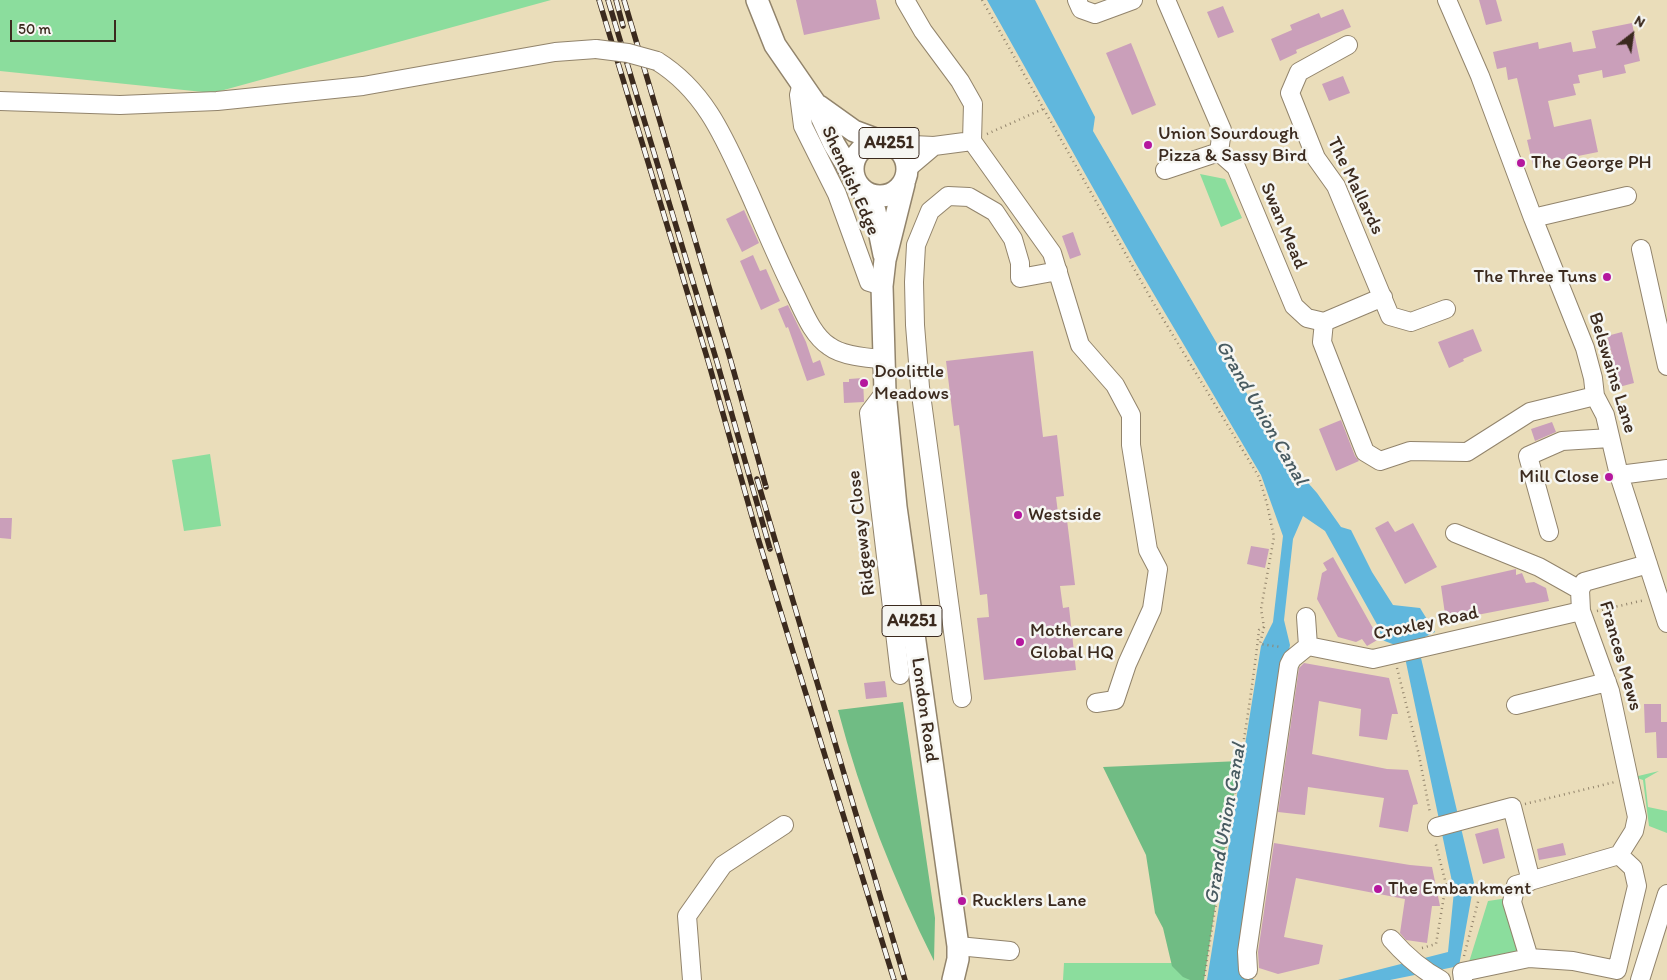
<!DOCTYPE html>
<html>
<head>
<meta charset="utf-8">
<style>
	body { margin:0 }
	#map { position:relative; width:1667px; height:980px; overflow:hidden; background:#eaddba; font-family:Itim,sans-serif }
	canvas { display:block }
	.north { position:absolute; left:1607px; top:10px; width:50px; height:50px; -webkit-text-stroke:4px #f6f6f2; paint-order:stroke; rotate:30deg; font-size:14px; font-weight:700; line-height:20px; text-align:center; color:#3b2a1e }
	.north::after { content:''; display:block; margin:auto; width:18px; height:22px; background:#3b2a1e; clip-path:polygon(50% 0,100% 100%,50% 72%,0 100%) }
	.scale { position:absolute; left:10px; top:20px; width:106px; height:22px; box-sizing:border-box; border:2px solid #3b2a1e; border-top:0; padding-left:6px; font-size:15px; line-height:18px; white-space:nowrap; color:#3b2a1e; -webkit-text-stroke:4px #f6f6f2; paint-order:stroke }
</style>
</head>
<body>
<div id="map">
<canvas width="1667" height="980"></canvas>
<div class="north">N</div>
<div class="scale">50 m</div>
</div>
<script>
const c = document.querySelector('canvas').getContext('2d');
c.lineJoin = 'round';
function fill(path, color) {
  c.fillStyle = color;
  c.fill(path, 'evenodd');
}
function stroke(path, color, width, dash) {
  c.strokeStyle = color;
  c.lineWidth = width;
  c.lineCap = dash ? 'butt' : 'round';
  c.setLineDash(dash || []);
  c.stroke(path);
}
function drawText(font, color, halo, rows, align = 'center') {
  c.font = font + ' Itim,sans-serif';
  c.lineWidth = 5;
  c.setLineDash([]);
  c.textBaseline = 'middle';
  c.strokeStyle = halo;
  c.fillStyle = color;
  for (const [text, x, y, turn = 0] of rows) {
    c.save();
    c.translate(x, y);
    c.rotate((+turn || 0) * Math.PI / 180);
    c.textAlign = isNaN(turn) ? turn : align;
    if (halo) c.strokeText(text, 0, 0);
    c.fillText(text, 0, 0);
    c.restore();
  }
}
fill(new Path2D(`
	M0 0H551L213 93 0 71Z
	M1200 174 1225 179 1242 218 1221 227Z
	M210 454 221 526 184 531 172 460Z
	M1659 771 1645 779 1648 807 1667 811V833L1649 826 1643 780 1634 777Z
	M1508 898 1520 948 1516 953 1469 962 1488 901Z
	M1064 963H1193L1191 980H1063Z`), '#8bdd9d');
fill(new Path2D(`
	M903 702 935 918 934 961C894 881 861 797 838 710Z
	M1240 761 1218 888 1204 980H1190L1183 977 1172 966 1163 928 1155 913 1146 855 1103 767Z`), '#70bc84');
fill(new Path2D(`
	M987 0H1035L1095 117 1093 131 1219 347 1276 442 1294 467 1317 493 1341 527 1351 530 1372 572 1393 605 1420 608 1435 632 1417 641 1474 883 1459 966 1390 980H1338L1448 952 1454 891 1403 648 1382 640 1379 628 1325 531 1303 516 1293 539 1284 620 1290 645 1274 734 1247 976 1254 980H1207L1261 646 1273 622 1283 536 1261 475 1136 264Z`), '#60b7dd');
fill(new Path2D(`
	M796 0H876L880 19 804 35Z
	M1479 0H1496L1502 21 1486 25Z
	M1223 6 1234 32 1218 38 1207 12Z
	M1343 9 1351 27 1296 50 1297 53 1280 61 1271 39 1292 30 1290 25 1319 13 1321 18Z
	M1632 23 1640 61 1624 65 1626 73 1603 78 1602 70 1578 75 1580 83 1573 84 1576 95 1548 101 1554 127 1591 119 1598 152 1533 165 1527 140 1531 139 1517 78 1508 80 1506 67 1497 69 1493 52 1538 42 1539 49 1571 42 1573 52 1596 48 1592 31Z
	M1131 43 1156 105 1132 115 1106 53Z
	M1343 76 1350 93 1329 101 1322 84Z
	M744 210 759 243 742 252 726 219Z
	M1073 232 1081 255 1070 259 1062 236Z
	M753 255 760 271 766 269 780 301 761 310 740 261Z
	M788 305 806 342 813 363 820 360 825 375 807 381 788 327 786 328 778 309Z
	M1473 329 1482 351 1463 359 1464 361 1449 368 1438 342Z
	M1622 332 1634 383 1619 387 1615 373 1611 374 1607 356 1612 355 1607 336Z
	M1033 351 1043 437 1057 435 1064 496 1056 497 1059 521 1067 520 1075 585 1060 586 1063 608 1069 607 1076 670 984 680 977 618 989 617 987 594 980 595 959 425 954 426 946 361Z
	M863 378 864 402 844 403 843 382H849V379Z
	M1341 420 1355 456 1359 461 1336 471 1319 429Z
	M1552 422 1556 432 1535 441 1531 429Z
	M0 518H12L11 539 0 538Z
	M1388 521 1395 532 1413 523 1437 567 1405 584 1375 528Z
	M1251 546 1269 549 1265 568 1247 564Z
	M1333 557 1379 639 1367 646 1362 639 1356 642 1338 637 1317 599 1322 573 1327 570 1323 563Z
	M1516 569V575L1522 573 1526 583 1534 582 1546 588 1549 601 1446 621 1441 586Z
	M1304 663 1389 678 1398 714H1392L1387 740 1359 736 1361 709 1319 701 1312 754 1387 769 1408 770 1418 804 1413 805 1408 832 1379 827 1384 798 1308 787 1305 815 1278 812 1299 668Z
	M885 681 887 697 866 699 864 683Z
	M1644 704H1661V722H1667V758H1657L1656 732 1645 733Z
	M1498 828 1505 858 1483 864 1475 834Z
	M1274 843 1410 865 1432 867 1440 906H1432L1427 943 1406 940 1400 933 1405 899 1296 878 1284 937 1323 945 1319 964 1278 974 1259 968 1258 952Z
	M1563 843 1566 855 1539 860 1537 849Z`), '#ca9fba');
const minor = new Path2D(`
	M905 0 923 31 960 81 973 104 972 141
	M1077 0 1081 9 1095 14 1133 0
	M1166 0 1222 130 1219 152 1236 167 1294 306 1307 318 1324 322 1383 297
	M1447 0 1480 76 1533 218 1585 348 1593 378 1595 396 1605 415 1619 475 1667 623
	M1348 45 1299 72 1290 93 1316 158 1336 186 1390 316 1411 322 1446 309
	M657 61C707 92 726 142 749 192 764 226 778 260 794 292 803 310 812 335 829 346 842 356 867 358 883 359
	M802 83 799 95 803 126 837 194 869 282 882 286
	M0 101 120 105 217 101 363 86 555 52 596 49
	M891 144 934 146 972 141 1052 253 1080 345 1115 385 1131 415V445L1148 550 1158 569 1152 609 1127 664 1115 700 1096 703
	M908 168 934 146
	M1165 170 1219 152
	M1533 218 1627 196
	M1641 249 1667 366
	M1324 322 1322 342 1365 452 1380 461 1410 451 1467 452 1530 412 1595 396
	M885 392 869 413 900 675
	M1619 475 1667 469
	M1549 532 1528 456 1562 441 1610 438
	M1455 533 1539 567 1580 590
	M1306 617 1308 646 1373 659 1581 611
	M962 698 920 387 915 325 914 282 916 245 930 211 948 196 969 197 995 212 1013 239 1020 263V278L1058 271
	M1516 705 1607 682
	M1437 827 1512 807 1531 881
	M1391 939C1405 955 1422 970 1441 980
	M958 946 1010 951
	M1529 958 1512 902 1516 885 1619 855 1634 831 1637 817 1610 691 1581 611 1580 590 1584 582 1648 564
	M1248 970 1247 952 1289 665 1292 659 1308 646
	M692 980 687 916 723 865 784 825
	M1463 980 1462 972 1529 958 1573 961 1617 970 1637 886 1633 868 1619 855
	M1640 980 1667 894`);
const major = new Path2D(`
	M757 0 775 45 815 103 834 144 854 177
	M819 106 854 131 881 141
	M853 169a27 27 0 1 1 54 0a27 27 0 1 1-54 0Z
	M904 184 885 260 882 286 885 392 896 507 958 946V959L953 980
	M863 191 875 211 884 255`);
stroke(minor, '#92846c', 20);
stroke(major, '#92846c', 24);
stroke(new Path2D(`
	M982 0 1154 304 1259 477 1267 504 1274 537 1261 609 1264 627 1259 630C1246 747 1221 863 1204 980
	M987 134 1043 109
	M1597 611 1645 600
	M1264 627 1260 644 1281 647
	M1397 668 1419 755 1430 813
	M1525 804 1615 782
	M1422 948 1436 944 1446 884 1435 841
	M1464 956 1479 898`), '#92846c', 2.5, [1, 4]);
stroke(minor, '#fff', 18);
stroke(major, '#fff', 21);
const rail = new Path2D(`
	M599 0 709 364 758 538 894 980
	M608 0 717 362 770 549
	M616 0 623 26
	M624 0 730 358 766 487
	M757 479 905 980`);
stroke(rail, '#3b2a1e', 5.5);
stroke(rail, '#f6f6f2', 4, [11]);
const minorBridge = new Path2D(`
	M596 49 628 53 657 61`);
stroke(minorBridge, '#92846c', 20, []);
stroke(minorBridge, '#fff', 18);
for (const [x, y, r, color] of [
	[1148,145,5,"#b5179e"],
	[1521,163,5,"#b5179e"],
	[1607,277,5,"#b5179e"],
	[864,383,5,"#b5179e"],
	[1609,477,5,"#b5179e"],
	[1018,515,5,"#b5179e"],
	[1020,642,5,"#b5179e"],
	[1378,889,5,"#b5179e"],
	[962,901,5,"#b5179e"]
]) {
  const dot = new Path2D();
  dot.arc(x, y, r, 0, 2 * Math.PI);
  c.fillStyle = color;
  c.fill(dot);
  stroke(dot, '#f6f6f2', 2);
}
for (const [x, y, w] of [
	[889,143,60],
	[912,621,60]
]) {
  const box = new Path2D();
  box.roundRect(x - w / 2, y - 15.5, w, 31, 4);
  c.fillStyle = '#f6f6f2';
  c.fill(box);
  stroke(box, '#3b2a1e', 1);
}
drawText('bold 18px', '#3b2a1e', null, [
	["A4251",889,143],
	["A4251",912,621]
]);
drawText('19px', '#3b2a1e', '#f6f6f2', [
	["Union Sourdough",1158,134],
	["Pizza & Sassy Bird",1158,156],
	["The George PH",1531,163],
	["The Three Tuns",1597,277,"right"],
	["Doolittle",874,372],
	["Meadows",874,394],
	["Mill Close",1599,477,"right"],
	["Westside",1028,515],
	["Mothercare",1030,631],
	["Global HQ",1030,653],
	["The Embankment",1388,889],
	["Rucklers Lane",972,901]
], 'left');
drawText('19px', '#3b2a1e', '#f6f6f2', [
	["Shendish Edge",850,181,66],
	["The Mallards",1355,186,64],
	["Swan Mead",1283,226,67],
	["Belswains Lane",1612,373,73],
	["Ridgeway Close",862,533,-97],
	["Croxley Road",1426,624,-12],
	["Frances Mews",1620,656,74],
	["London Road",924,710,82]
]);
drawText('italic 20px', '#485b61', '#f6f6f2', [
	["Grand Union Canal",1261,413,60],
	["Grand Union Canal",1226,824,-80]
]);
</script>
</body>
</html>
